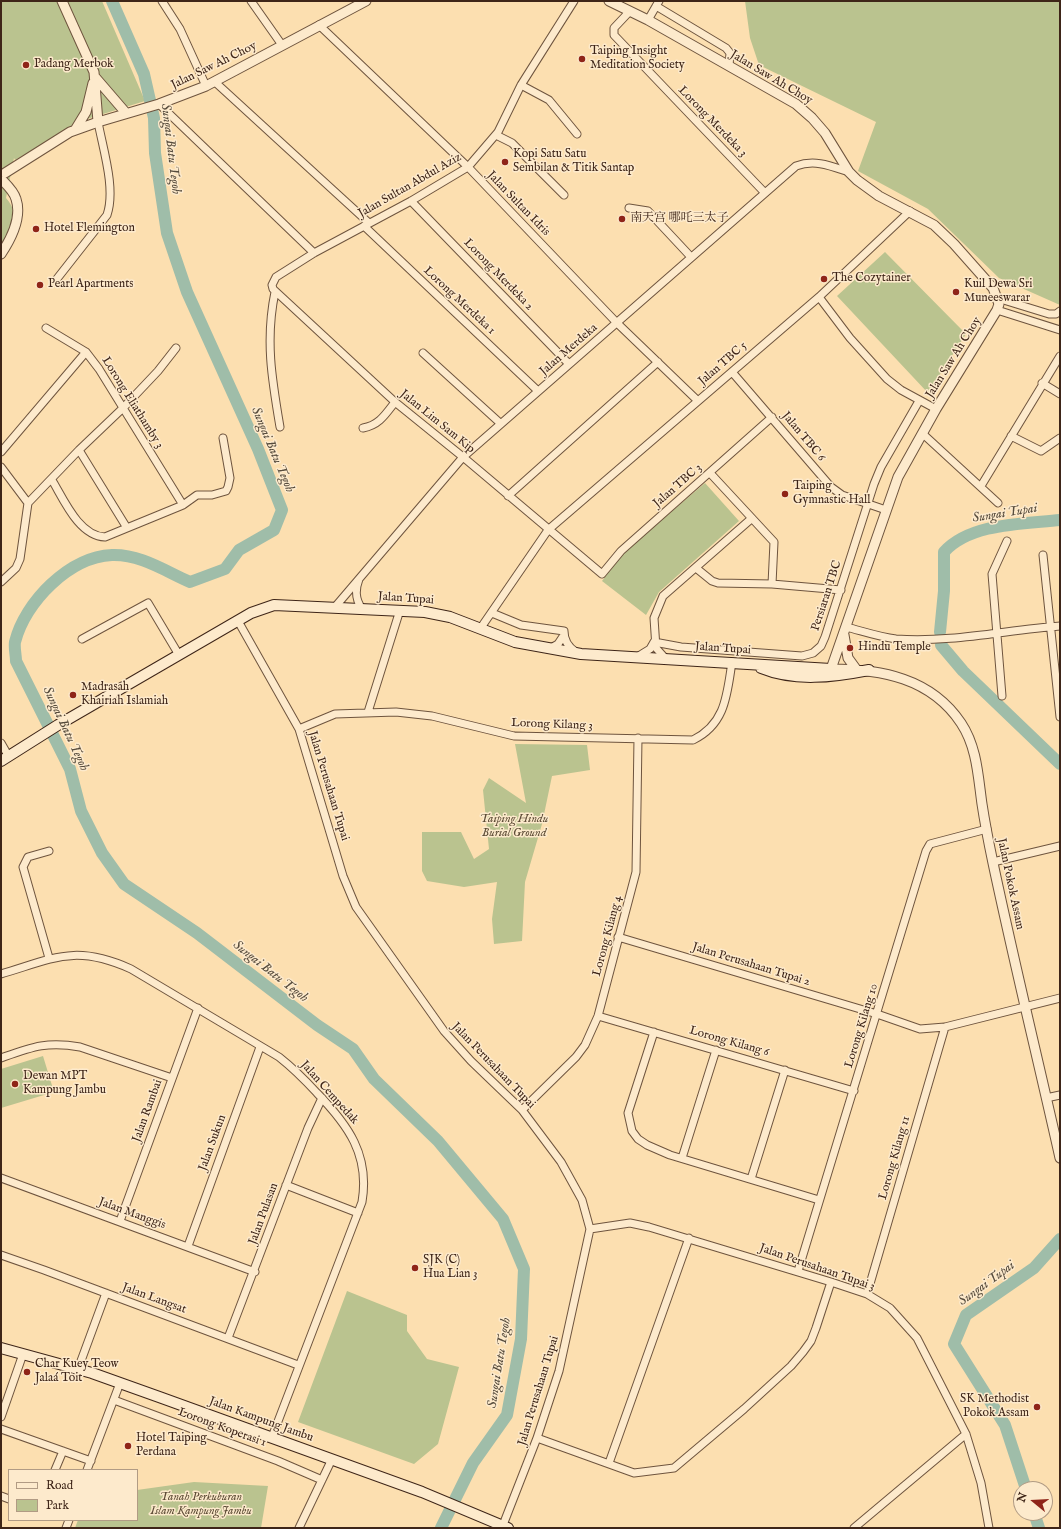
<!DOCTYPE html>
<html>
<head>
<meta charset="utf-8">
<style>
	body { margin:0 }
	#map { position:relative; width:1061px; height:1529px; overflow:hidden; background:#fcdfb0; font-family:"IM FELL English",serif }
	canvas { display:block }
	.frame { position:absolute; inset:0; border:2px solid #3e2518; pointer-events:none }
	.legend { position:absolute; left:8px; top:1469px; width:130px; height:52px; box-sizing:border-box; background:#fdeacc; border:1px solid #b19b84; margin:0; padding:5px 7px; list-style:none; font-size:12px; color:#3e2518 }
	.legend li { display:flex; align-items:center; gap:8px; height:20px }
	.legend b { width:20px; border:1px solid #b19b84 }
	.north { position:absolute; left:1013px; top:1481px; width:40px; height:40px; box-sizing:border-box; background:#fdeacc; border:1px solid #b19b84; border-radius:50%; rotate:288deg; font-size:11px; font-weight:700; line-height:16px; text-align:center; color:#3e2518 }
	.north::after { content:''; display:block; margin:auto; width:14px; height:18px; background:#8f2418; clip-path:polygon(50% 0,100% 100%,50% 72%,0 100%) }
</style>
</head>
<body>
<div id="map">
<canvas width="1061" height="1529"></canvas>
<div class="frame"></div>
<ul class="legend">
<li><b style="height:5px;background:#fdeacc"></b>Road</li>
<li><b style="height:11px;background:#bac38f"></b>Park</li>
</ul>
<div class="north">N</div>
</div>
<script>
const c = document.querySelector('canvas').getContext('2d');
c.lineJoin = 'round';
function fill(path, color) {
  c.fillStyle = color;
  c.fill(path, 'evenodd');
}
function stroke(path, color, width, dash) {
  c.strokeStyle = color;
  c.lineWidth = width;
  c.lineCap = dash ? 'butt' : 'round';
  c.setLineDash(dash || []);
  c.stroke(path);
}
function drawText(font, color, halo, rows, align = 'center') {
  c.font = font + ' "IM FELL English","Noto Serif SC",serif';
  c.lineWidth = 3;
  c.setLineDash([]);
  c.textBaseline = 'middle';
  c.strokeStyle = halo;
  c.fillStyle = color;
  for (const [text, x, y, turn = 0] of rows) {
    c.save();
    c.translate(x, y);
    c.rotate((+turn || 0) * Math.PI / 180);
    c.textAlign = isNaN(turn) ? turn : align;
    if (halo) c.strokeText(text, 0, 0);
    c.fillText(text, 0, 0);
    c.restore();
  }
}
fill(new Path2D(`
	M1 1H102L145 101 87 119 15 160 14 158 6 198C22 215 9 232 1 250Z
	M745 1H1060V305L999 278 928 209 858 171 876 122 759 65 750 38Z
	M885 252 966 334 928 393 837 296Z
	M705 483 739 521 659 592 646 615 602 581 623 553Z
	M515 744 587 745 590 770 552 776 542 824 525 882 522 941 494 944 492 919 497 882 464 887 427 881 422 871V832H461L474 859 489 849 483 790 489 778 526 803Z
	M43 1056 54 1092 1 1108V1069Z
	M347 1291 407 1315V1331L427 1359 459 1367 438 1444 414 1464 298 1422Z
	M194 1482 268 1486 261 1528H75L78 1520H137V1490Z`), '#bac38f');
stroke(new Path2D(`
	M112 1 144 74 154 118 155 153 167 233 187 292 258 449 282 510 274 530 239 550 225 569 190 582C165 571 140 554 112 555 69 557 25 602 15 642 14 648 16 655 16 661L70 769 81 811 102 853 124 884 197 933 317 1025 353 1049 374 1079 438 1141 503 1219 524 1269 521 1339 507 1415 473 1463 441 1528
	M940 632 944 591V552C970 523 1023 524 1060 520
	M941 645 963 671 1060 764
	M1026 1489 1005 1425 954 1344 966 1315 1034 1268 1060 1239
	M1034 1513 1039 1528`), '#9fbda9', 12);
const minor = new Path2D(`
	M162 1 180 29 206 86
	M251 1 282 45
	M574 1 521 85 498 132 468 167 411 201 314 253 276 277 272 285 273 289 395 402 463 457 602 574 621 551 772 417
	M656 6 726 48 730 53 729 66
	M630 11 614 28V35L765 193
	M648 20 659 1
	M319 25 468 167 617 323 698 401
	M215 82 369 223
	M521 85 549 100 577 134
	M159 104 314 253
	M496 135 512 143 564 195
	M411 201 569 364
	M629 208 648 211 691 257
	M364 226 538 391
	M56 280 107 215C116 189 103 149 98 122
	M275 292C265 340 272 380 280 427
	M819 297 850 338 887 379 901 390 936 409
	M997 298 1049 314H1056L1060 311
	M997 310 1060 330
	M46 328 86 352 99 369 183 505
	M423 353 500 423
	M732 372 831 487 842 495 886 510
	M1042 383 1060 394
	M363 428C379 425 385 415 395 402
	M923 434 998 503
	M1011 436 1041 451 1060 438
	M79 450 127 528
	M1 452 86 352
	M1 467 28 503
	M710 473 774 542 772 584
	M52 480C64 500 79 536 105 537L183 505 197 495H212L226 491 228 487 230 478 223 438
	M981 486 1060 356
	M508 496 658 362
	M1043 555 1060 717
	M696 568 712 581 718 583 772 584 841 590
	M359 579C355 590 355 599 362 609
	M1 582 16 568 20 559 28 503 79 450 123 408 158 371 176 348
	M335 607 463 457 796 166C815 159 831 166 849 172
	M492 613 521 625 564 631C564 640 568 647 576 652
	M238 621 299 729 343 876 356 907 444 1031 471 1061 522 1110 561 1162 582 1200 590 1229 559 1371 537 1438 503 1525
	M846 627C862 631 879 637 896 639 951 643 1006 630 1060 626
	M480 629 548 530 819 297 910 211
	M82 639 148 603 179 655
	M654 642 681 647 802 656 813 653 821 646 825 637 874 484 881 467 919 401
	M549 649 558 644 564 635
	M637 657 650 649 654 642
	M665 658 656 648 654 618 663 596 751 519
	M1002 696 992 574 1007 541
	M368 712 400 610
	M299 729 335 714 396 712 432 716 514 736 693 740C726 724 727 694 732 662
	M1 743 9 757
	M49 851 28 857 23 867 49 958
	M993 862 1060 846
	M618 937 877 1014 920 1029 945 1027 1060 998
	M1 974C55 958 75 944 131 969L279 1057C293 1068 305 1080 317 1093 348 1125 370 1155 362 1202L272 1437
	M598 1016 854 1091
	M654 1032 628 1113 632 1131 638 1139 647 1145 670 1155 819 1200
	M1 1058C32 1047 47 1041 80 1047L172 1078
	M1046 1098 1060 1095
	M522 1110 576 1057 585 1045 598 1016 636 872 638 738
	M682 1158 716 1050
	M1 1178 255 1272
	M751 1179 785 1070
	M286 1185 358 1213
	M120 1221 198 1008
	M590 1229 630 1223 649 1227 831 1282 867 1294 890 1308 917 1338 966 1434 981 1483 989 1528
	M188 1246 260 1047
	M1 1255 44 1270 298 1365
	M798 1271 926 851 930 844 987 829
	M867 1294 945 1027
	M228 1338 308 1128 322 1098
	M78 1369 106 1293
	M114 1400 278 1461 322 1480
	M1 1417 23 1354
	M1 1429 91 1461
	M537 1438 634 1473 674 1468 744 1409 791 1366 803 1352 811 1341 816 1328 831 1282
	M609 1463 689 1238
	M55 1470 63 1451
	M87 1470 120 1383
	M1 1496 9 1499
	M66 1528 69 1520
	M299 1528 332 1459
	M854 1528 966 1434`);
const tertiary = new Path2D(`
	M62 1 94 72 98 122
	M609 1 648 20 796 104 812 118 825 133 849 172 857 180 879 196 934 225 954 244 993 288 999 304 997 310 936 409 898 477 831 669C881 669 931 678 961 723 977 747 978 776 982 804 985 824 989 844 993 863 1014 962 1038 1060 1060 1158
	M95 77 126 113
	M75 130 86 112 93 83
	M5 173 70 132 98 122 159 104 206 86 366 1
	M1 254C11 239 22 217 16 199 14 192 8 186 3 181
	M844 635 848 658 856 669`);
const secondary = new Path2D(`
	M761 668C795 682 833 677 869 670
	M1 761 58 725 251 613 274 605 425 612 450 617 515 642 581 654 831 669
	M1 1348 92 1373 162 1398 422 1492 508 1528`);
stroke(minor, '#6e543e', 9);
stroke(tertiary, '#6e543e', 11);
stroke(secondary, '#3e2518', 12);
stroke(minor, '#fdeacc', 7);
stroke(tertiary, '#fdeacc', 9);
stroke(secondary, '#fdeacc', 10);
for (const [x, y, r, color] of [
	[582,59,4,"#8f2418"],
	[26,65,4,"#8f2418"],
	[505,162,4,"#8f2418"],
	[622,219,4,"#8f2418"],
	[36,229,4,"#8f2418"],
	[824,279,4,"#8f2418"],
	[40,285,4,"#8f2418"],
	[956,292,4,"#8f2418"],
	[785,494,4,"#8f2418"],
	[850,648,4,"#8f2418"],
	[73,695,4,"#8f2418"],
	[15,1084,4,"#8f2418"],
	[415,1268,4,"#8f2418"],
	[27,1372,4,"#8f2418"],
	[1037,1407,4,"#8f2418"],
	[128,1446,4,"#8f2418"]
]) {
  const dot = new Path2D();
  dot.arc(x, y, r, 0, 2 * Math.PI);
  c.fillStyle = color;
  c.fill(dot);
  stroke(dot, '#fdeacc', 1.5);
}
drawText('12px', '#3e2518', '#fdeacc', [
	["Taiping Insight",590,52],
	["Meditation Society",590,66],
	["Padang Merbok",34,65],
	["Kopi Satu Satu",513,155],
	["Sembilan & Titik Santap",513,169],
	["南天宫 哪吒三太子",630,219],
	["Hotel Flemington",44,229],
	["The Cozytainer",832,279],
	["Pearl Apartments",48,285],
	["Kuil Dewa Sri",964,285],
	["Muneeswarar",964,299],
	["Taiping",793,487],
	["Gymnastic Hall",793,501],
	["Hindu Temple",858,648],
	["Madrasah",81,688],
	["Khairiah Islamiah",81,702],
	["Dewan MPT",23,1077],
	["Kampung Jambu",23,1091],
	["SJK (C)",423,1261],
	["Hua Lian 3",423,1275],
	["Char Kuey Teow",35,1365],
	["Jalaá Toit",35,1379],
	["SK Methodist",1029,1400,"right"],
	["Pokok Assam",1029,1414,"right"],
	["Hotel Taiping",136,1439],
	["Perdana",136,1453]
], 'left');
drawText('12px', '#3e2518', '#fdeacc', [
	["Jalan Saw Ah Choy",214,66,-26],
	["Jalan Saw Ah Choy",771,78,31],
	["Lorong Merdeka 3",712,122,46],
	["Jalan Sultan Abdul Aziz",410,186,-30],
	["Jalan Sultan Idris",518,204,46],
	["Lorong Merdeka 2",498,275,46],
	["Lorong Merdeka 1",459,301,43],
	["Jalan Merdeka",569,350,-41],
	["Jalan Saw Ah Choy",954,358,-58],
	["Jalan TBC 5",723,364,-41],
	["Lorong Eliathamby 3",132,403,58],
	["Jalan Lim Sam Kip",437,422,39],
	["Jalan TBC 6",803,437,50],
	["Jalan TBC 3",678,486,-41],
	["Persiaran TBC",827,596,-72],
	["Jalan Tupai",406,599,4],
	["Jalan Tupai",723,649,4],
	["Lorong Kilang 3",552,725,2],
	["Jalan Perusahaan Tupai",328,786,73],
	["Jalan Pokok Assam",1010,884,78],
	["Lorong Kilang 4",608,936,-75],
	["Jalan Perusahaan Tupai 2",751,965,17],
	["Lorong Kilang 10",862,1026,-73],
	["Lorong Kilang 6",729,1042,16],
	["Jalan Perusahaan Tupai",493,1066,46],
	["Jalan Cempedak",329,1093,48],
	["Jalan Rambai",148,1111,-70],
	["Jalan Sukun",213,1143,-70],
	["Lorong Kilang 11",895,1158,-74],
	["Jalan Manggis",132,1214,20],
	["Jalan Pulasan",264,1214,-70],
	["Jalan Perusahaan Tupai 3",817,1268,19],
	["Jalan Langsat",154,1299,20],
	["Jalan Perusahaan Tupai",539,1391,-73],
	["Jalan Kampung Jambu",261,1420,20],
	["Lorong Koperasi 1",222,1428,20]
]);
drawText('italic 12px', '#5d4c36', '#fdeacc', [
	["Taiping Hindu",514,820],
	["Burial Ground",514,834],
	["Tanah Perkuburan",201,1498],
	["Islam Kampung Jambu",201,1512]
]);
drawText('italic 13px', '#564b3c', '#fdeacc', [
	["Sungai Batu Tegoh",170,149,83],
	["Sungai Batu Tegoh",272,450,67],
	["Sungai Tupai",1005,514,-9],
	["Sungai Batu Tegoh",65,729,65],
	["Sungai Batu Tegoh",270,972,38],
	["Sungai Tupai",987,1284,-36],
	["Sungai Batu Tegoh",500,1363,-81]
]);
</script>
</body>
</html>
